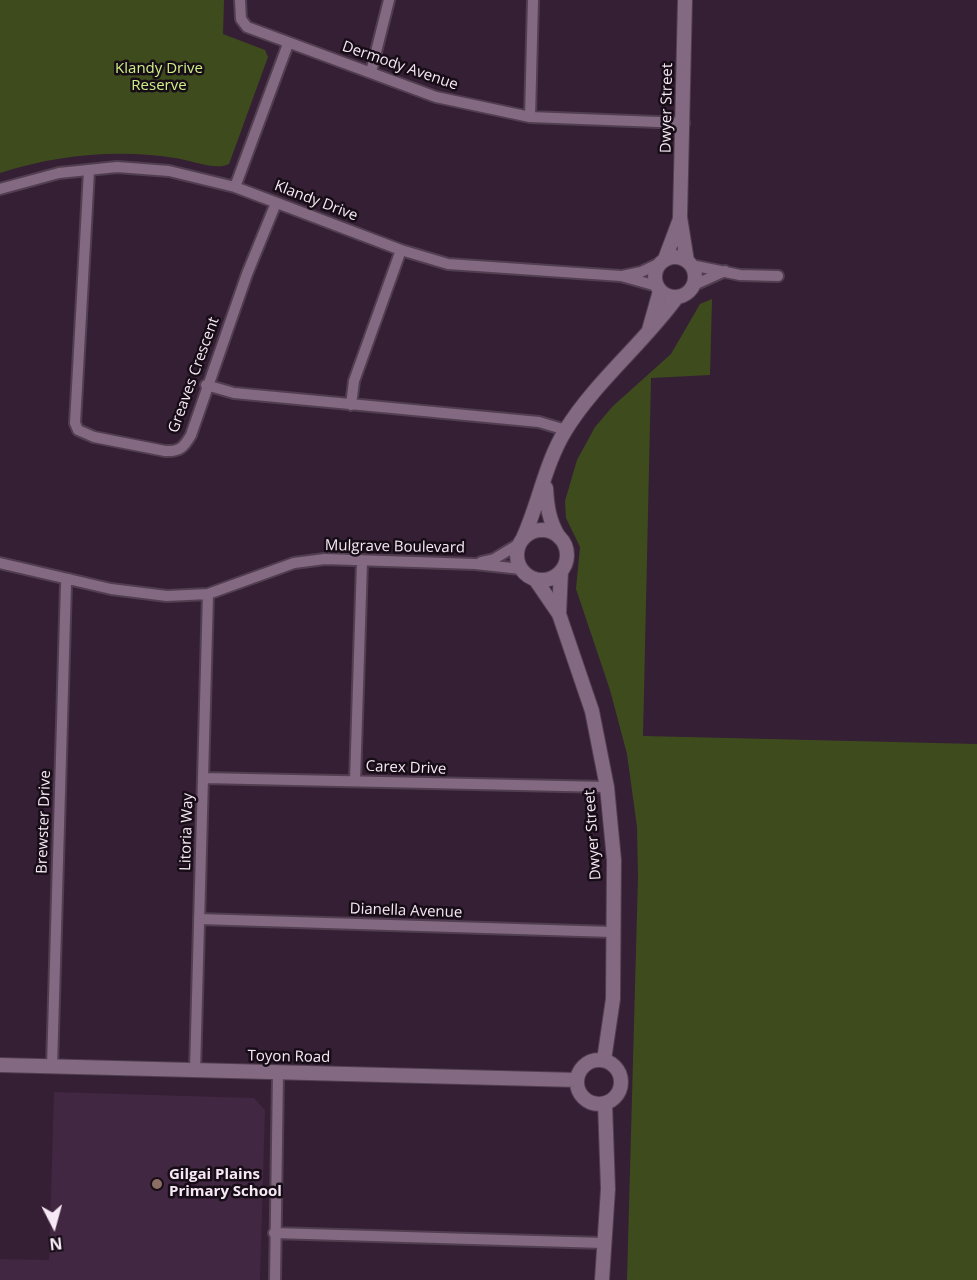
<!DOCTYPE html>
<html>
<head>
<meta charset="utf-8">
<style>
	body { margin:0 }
	#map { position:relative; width:977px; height:1280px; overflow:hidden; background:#351f34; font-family:"Open Sans",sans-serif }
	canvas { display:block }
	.north { position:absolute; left:24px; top:1196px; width:60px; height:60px; -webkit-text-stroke:4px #170d17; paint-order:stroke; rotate:174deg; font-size:16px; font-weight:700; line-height:24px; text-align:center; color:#f7e8f6 }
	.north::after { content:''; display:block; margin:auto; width:21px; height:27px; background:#f7e8f6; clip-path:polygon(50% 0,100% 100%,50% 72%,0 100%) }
</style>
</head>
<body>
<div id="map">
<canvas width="977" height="1280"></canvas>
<div class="north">N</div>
</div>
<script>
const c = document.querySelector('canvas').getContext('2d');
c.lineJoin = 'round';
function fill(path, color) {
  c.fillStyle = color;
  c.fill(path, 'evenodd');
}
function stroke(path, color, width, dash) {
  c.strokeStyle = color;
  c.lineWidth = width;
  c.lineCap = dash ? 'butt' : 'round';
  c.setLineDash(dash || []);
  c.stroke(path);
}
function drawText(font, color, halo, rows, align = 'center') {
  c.font = font + ' "Open Sans",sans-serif';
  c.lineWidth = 5;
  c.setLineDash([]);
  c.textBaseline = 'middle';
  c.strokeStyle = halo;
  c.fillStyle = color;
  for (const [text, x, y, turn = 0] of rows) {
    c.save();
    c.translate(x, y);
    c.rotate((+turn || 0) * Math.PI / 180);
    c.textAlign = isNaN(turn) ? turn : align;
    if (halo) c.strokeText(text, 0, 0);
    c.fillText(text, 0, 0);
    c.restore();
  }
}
fill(new Path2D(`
	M54 1092 254 1098 265 1110 260 1280H0V1259L49 1260Z`), '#412741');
fill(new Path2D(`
	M0 0H224L223 34 265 50 268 57 229 164C215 171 191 160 175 158 115 149 57 155 0 173Z
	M712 299 710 375 651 378 643 736 977 744V1280H627L638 877 637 827 627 754 610 690 576 589 580 547 566 518 565 501 577 460 595 427 613 406 671 354 700 304Z`), '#3e4c1d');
const minor = new Path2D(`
	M240 0 241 19 247 27 436 97 530 117 684 123
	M371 72 389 0
	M530 117 533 0
	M89 171 75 423 78 430 94 437 165 451C180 452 184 447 191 435L247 274 276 203
	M235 187 288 44
	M0 189 59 173 117 167 169 171 235 187 401 250 448 264 621 276 657 286
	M691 265 740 275 778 276
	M622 276 641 272 660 263
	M694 285 725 271
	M206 385 234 393 539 422 566 430
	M351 405 354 381 401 250
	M481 562 494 559 519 544
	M0 563 111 589 167 596 208 594 294 563 325 559 475 564 521 569
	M204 778 607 787
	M355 781 362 562
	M199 919 612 932
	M52 1067 66 584 69 579
	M195 1071 208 594
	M274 1233 603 1243
	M275 1280 278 1073`);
const tertiary = new Path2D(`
	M685 0 680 217 687 261
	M655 277a20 20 0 1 1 40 0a20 20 0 1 1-40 0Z
	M665 259 680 219
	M649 330 660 291
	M546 488C547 506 549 521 559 537
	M517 555a25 25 0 1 1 50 0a25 25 0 1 1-50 0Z
	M523 538C539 503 545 464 565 431 595 382 643 344 677 297
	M535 579 559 614 592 711 607 787 614 860 613 999 604 1060
	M559 614 561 571
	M577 1082a22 22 0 1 1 44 0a22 22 0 1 1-44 0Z
	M0 1065 577 1080
	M602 1280 608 1189 605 1103`);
stroke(minor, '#513e50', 14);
stroke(tertiary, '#513e50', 16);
stroke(minor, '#836981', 10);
stroke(tertiary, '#836981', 14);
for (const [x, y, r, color] of [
	[157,1184,6,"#8d6e63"]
]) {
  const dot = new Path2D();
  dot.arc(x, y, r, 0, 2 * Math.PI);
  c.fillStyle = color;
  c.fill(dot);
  stroke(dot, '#170d17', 2);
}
drawText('15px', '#f7e8f6', '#170d17', [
	["Dermody Avenue",400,66,19],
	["Dwyer Street",667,108,-89],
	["Klandy Drive",316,201,21],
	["Greaves Crescent",194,375,-70],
	["Mulgrave Boulevard",395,547,1],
	["Carex Drive",406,768,2],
	["Brewster Drive",44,822,-88],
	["Litoria Way",187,832,-88],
	["Dwyer Street",593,835,-94],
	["Dianella Avenue",406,911,2],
	["Toyon Road",289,1057,1]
]);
drawText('15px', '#ceee87', '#170d17', [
	["Klandy Drive",159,69],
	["Reserve",159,86]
]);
drawText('bold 15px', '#f7e8f6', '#170d17', [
	["Gilgai Plains",169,1175],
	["Primary School",169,1192]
], 'left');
</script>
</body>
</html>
